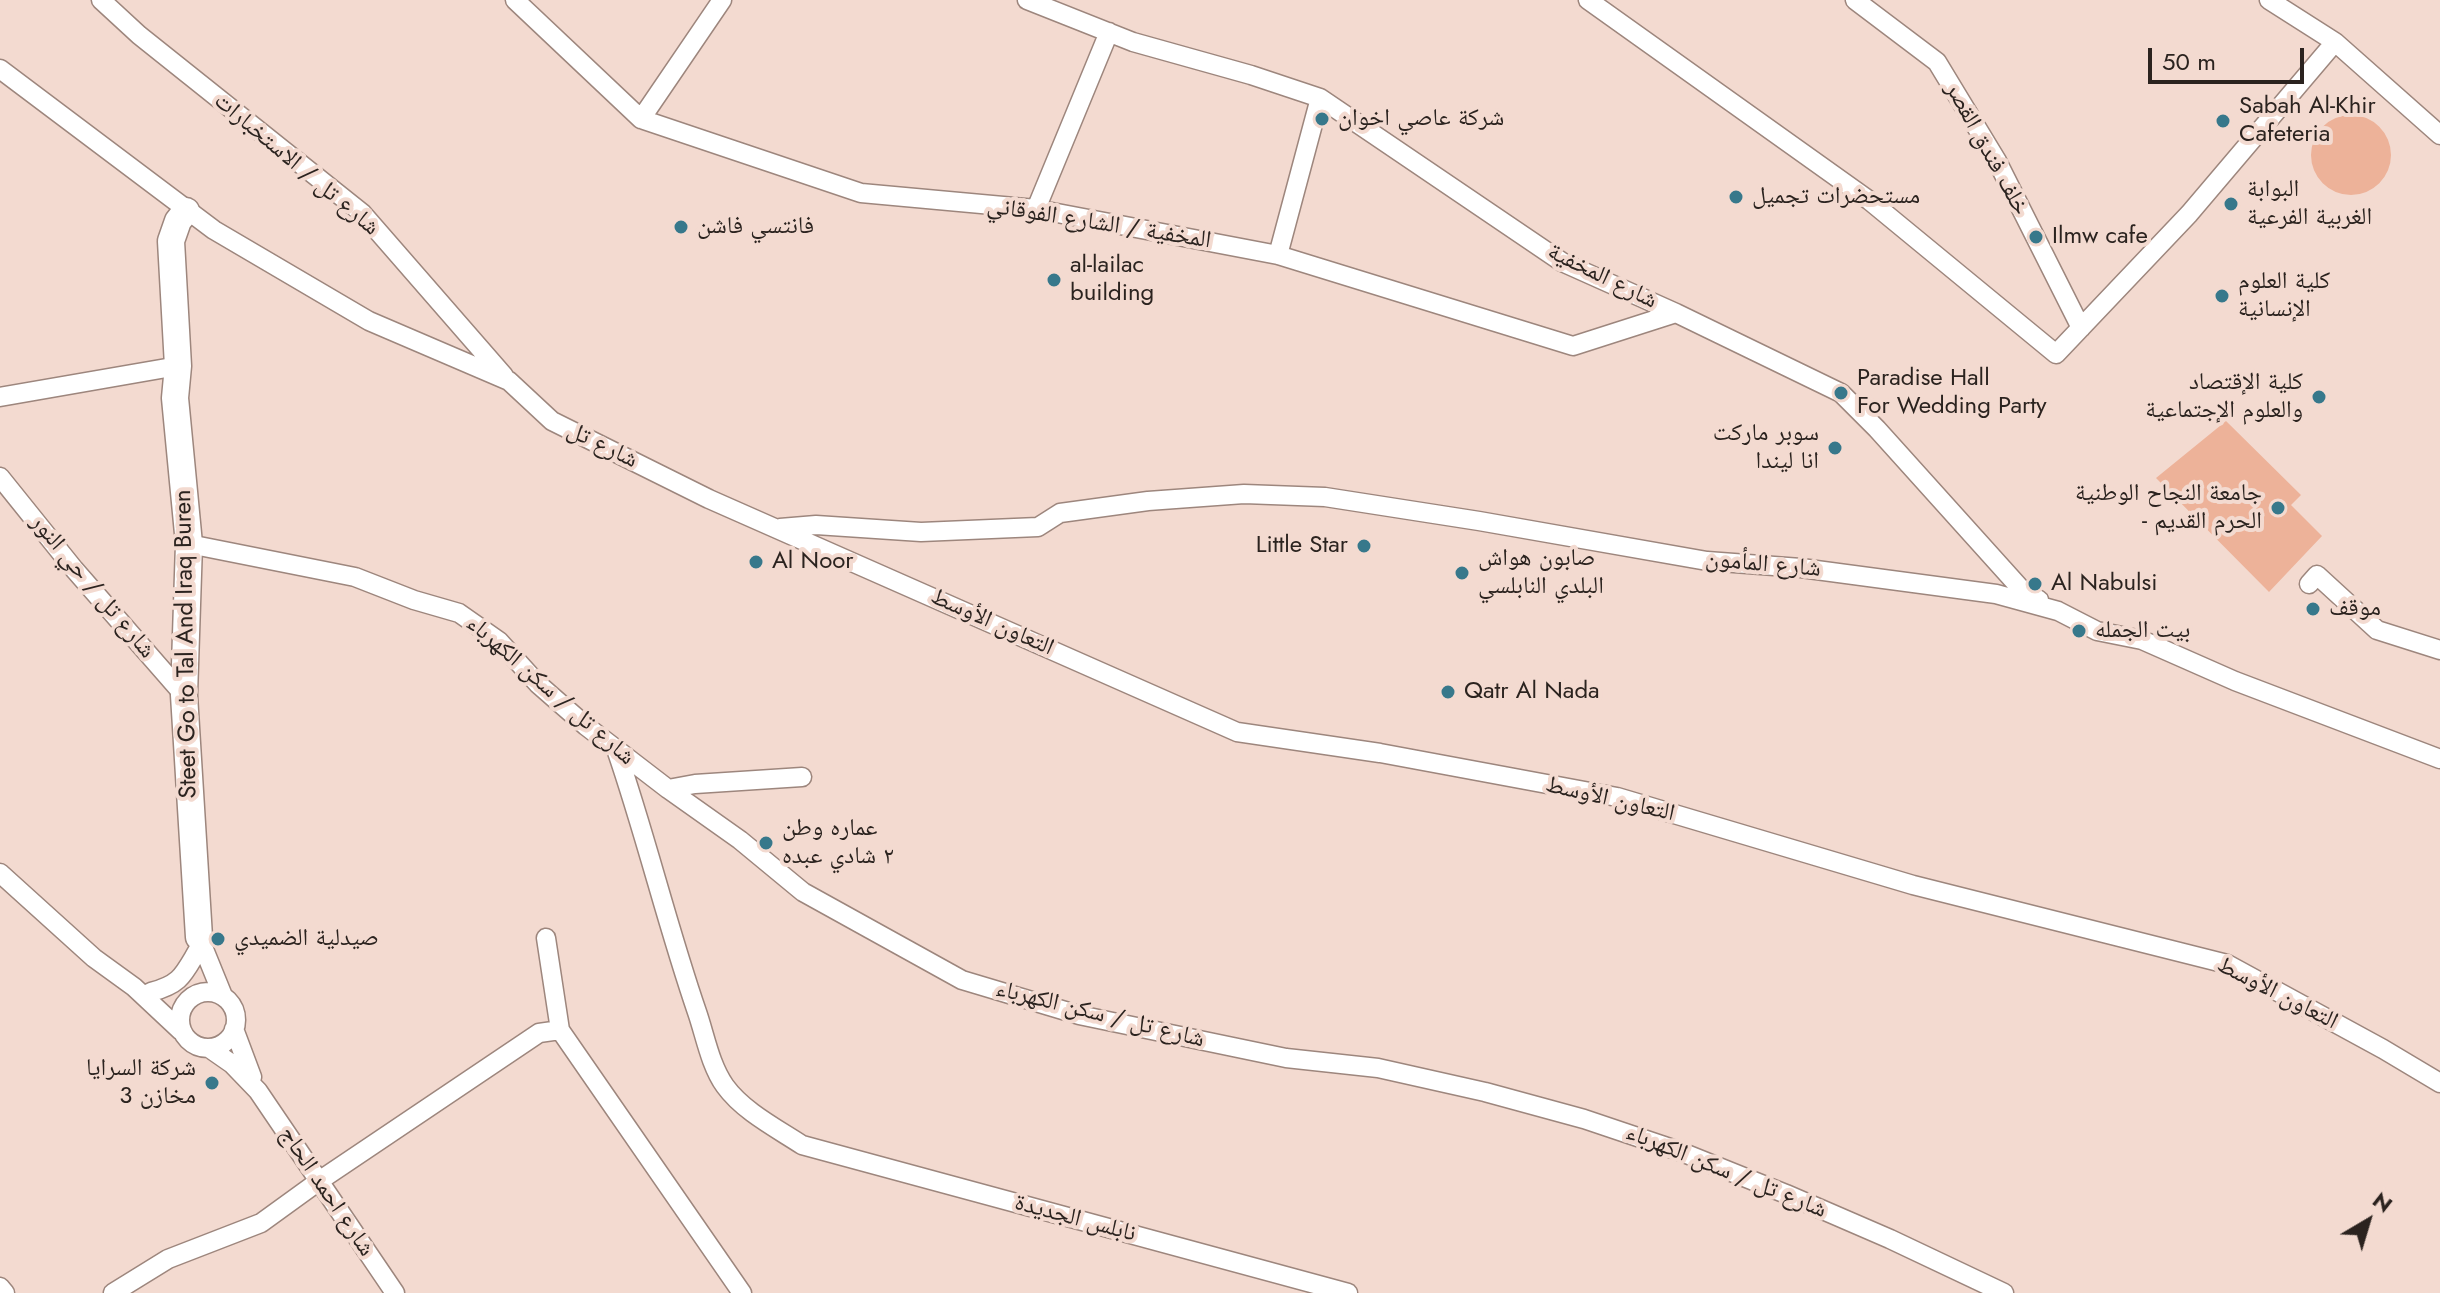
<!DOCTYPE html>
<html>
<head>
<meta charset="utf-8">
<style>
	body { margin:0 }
	#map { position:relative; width:2440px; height:1293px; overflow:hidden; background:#f3dad0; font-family:Jost,sans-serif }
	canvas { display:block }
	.north { position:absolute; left:2328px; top:1181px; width:80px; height:80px; -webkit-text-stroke:6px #f3dad0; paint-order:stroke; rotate:38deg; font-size:22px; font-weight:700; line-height:32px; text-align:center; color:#2b231f }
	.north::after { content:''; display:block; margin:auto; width:28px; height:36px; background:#2b231f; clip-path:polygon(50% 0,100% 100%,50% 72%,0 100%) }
	.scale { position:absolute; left:2148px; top:48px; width:156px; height:36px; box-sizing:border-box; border:4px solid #2b231f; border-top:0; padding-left:10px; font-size:24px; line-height:28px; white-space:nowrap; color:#2b231f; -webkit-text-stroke:6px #f3dad0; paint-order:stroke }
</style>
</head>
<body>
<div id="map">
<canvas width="2440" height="1293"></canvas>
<div class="north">N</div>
<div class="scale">50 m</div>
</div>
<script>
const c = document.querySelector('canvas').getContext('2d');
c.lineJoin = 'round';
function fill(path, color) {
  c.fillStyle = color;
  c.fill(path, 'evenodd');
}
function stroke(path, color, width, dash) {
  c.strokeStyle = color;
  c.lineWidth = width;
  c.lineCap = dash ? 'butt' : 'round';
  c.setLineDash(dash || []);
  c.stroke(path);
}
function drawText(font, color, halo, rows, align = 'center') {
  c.font = font + ' Jost,"Noto Naskh Arabic",sans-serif';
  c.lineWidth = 8;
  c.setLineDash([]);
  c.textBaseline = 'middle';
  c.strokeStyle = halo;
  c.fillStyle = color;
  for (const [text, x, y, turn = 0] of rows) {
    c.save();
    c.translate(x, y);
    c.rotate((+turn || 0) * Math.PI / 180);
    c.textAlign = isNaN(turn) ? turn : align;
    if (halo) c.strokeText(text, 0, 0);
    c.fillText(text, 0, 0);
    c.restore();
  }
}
fill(new Path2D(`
	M2311 155a40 40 0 1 1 80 0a40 40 0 1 1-80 0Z
	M2226 421 2301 495 2291 505 2322 536 2269 592 2156 478Z`), '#edb299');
const street = new Path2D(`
	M101 0 139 35 362 213 504 376
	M515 0 641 119 861 193 1036 209 1278 255 1573 346 1676 313
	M1027 0 1133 42 1251 75 1320 98 1562 262 1676 313 1841 393 1877 429 2022 590 2039 600
	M1588 0 1870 201 2056 354 2189 214 2335 42
	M1855 0 1937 62 1997 161 2081 328
	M2269 0 2335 42 2440 135
	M0 69 214 230 369 321 509 381 552 421 709 499 1237 732 1380 753 1617 797 1913 885 2227 964 2383 1049 2440 1083
	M641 119 722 0
	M1036 209 1109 32
	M1278 255 1320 98
	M0 397 178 366
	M0 477 74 569 184 695
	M780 528 816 525 921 532 1038 527 1060 513 1148 501 1244 494 1325 497 1479 521 1707 561 1801 568 1996 594 2058 611 2097 631 2142 640 2235 681 2440 759
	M189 544 355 577 414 600 459 613 499 641 538 684 586 726 668 789 740 840 803 892 962 980 1079 1015 1286 1058 1378 1068 1485 1092 1584 1119 1679 1151 1786 1194 1890 1239 2004 1293
	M2309 584 2317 575 2377 630 2440 650
	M616 749C646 836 667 925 697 1012 705 1035 710 1065 725 1086 743 1111 776 1128 802 1145L1348 1293
	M668 789 695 784 802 777
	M0 873 94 958 134 987 181 1031
	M199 937 223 996
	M546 938 560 1030 742 1293
	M180 1020a28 28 0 1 1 56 0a28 28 0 1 1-56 0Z
	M151 992C181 984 183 975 198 950
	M234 1029 252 1077
	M209 1048 232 1064 258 1091 395 1293
	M0 1287 5 1293
	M113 1293 168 1259 261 1223 319 1181 539 1033 560 1030`);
const secondary = new Path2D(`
	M186 211 178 221 171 241 178 366 175 398 189 544 184 695 199 937`);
stroke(street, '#9d867d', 21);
stroke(secondary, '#9d867d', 29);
stroke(street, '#fff', 18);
stroke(secondary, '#fff', 26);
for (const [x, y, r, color] of [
	[1322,119,8,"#37788b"],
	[2223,121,8,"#37788b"],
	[1736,197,8,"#37788b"],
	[2231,204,8,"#37788b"],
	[681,227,8,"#37788b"],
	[2036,237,8,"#37788b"],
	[1054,280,8,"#37788b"],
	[2222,296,8,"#37788b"],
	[1841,393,8,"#37788b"],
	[2319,397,8,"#37788b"],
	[1835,448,8,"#37788b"],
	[2278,508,8,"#37788b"],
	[1364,546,8,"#37788b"],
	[756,562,8,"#37788b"],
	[1462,573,8,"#37788b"],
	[2035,584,8,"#37788b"],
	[2313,609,8,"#37788b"],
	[2079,631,8,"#37788b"],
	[1448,692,8,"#37788b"],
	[766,843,8,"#37788b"],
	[218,939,8,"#37788b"],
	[212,1083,8,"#37788b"]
]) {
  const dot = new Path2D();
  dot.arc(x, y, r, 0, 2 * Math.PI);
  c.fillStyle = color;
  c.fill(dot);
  stroke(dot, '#f3dad0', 3);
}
drawText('24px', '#2b231f', '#f3dad0', [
	["Sabah Al-Khir",2239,107],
	["Cafeteria",2239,135],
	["شركة عاصي اخوان",1338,119],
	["البوابة",2247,190],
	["الغربية الفرعية",2247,218],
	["مستحضرات تجميل",1752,197],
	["فانتسي فاشن",697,227],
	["Ilmw cafe",2052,237],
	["al-lailac",1070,266],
	["building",1070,294],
	["كلية العلوم",2238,282],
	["الإنسانية",2238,310],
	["Paradise Hall",1857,379],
	["For Wedding Party",1857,407],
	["كلية الإقتصاد",2303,383,"right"],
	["والعلوم الإجتماعية",2303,411,"right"],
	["سوبر ماركت",1819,434,"right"],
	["انا ليندا",1819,462,"right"],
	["جامعة النجاح الوطنية",2262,494,"right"],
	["- الحرم القديم",2262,522,"right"],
	["Little Star",1348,546,"right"],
	["صابون هواش",1478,559],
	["البلدي النابلسي",1478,587],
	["Al Noor",772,562],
	["Al Nabulsi",2051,584],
	["موقف",2329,609],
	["بيت الجمله",2095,631],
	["Qatr Al Nada",1464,692],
	["عماره وطن",782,829],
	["٢ شادي عبده",782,857],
	["صيدلية الضميدي",234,939],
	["شركة السرايا",196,1069,"right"],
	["3 مخازن",196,1097,"right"]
], 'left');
drawText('24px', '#2b231f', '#f3dad0', [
	["خلف فندق القصر",1986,149,61],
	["شارع تل / الاستخبارات",296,165,40],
	["المخفية / الشارع الفوقاني",1099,224,9],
	["شارع المخفية",1602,277,26],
	["شارع تل",602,446,26],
	["شارع المأمون",1763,565,5],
	["شارع تل / حي النور",92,587,50],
	["التعاون الأوسط",992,623,24],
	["Steet Go to Tal And Iraq Buren",187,644,-91],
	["شارع تل / سكن الكهرباء",550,691,41],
	["التعاون الأوسط",1610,800,13],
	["التعاون الأوسط",2277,994,27],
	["شارع تل / سكن الكهرباء",1100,1015,14],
	["شارع تل / سكن الكهرباء",1726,1172,22],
	["شارع احمد الحاج",326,1192,56],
	["نابلس الجديدة",1075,1219,15]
]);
</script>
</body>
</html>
